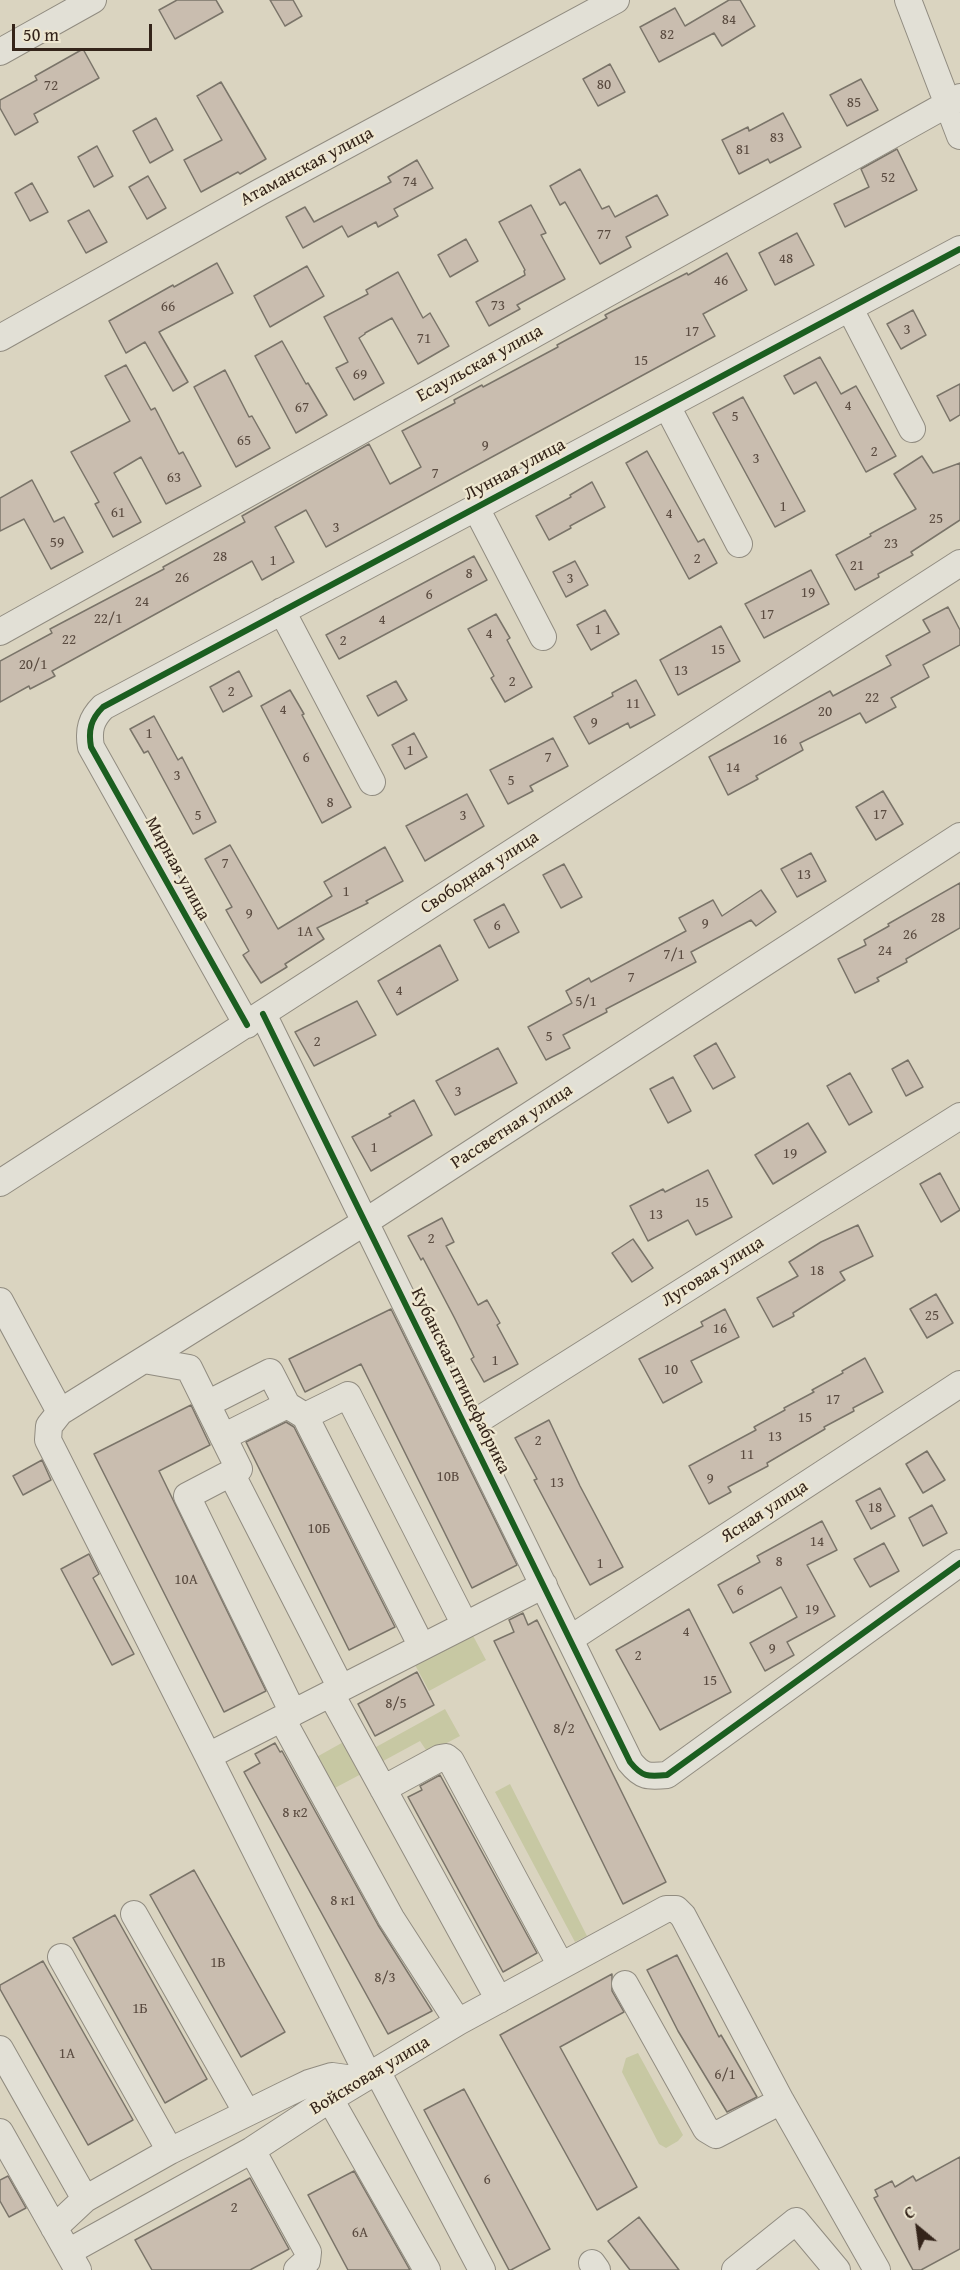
<!DOCTYPE html>
<html>
<head>
<meta charset="utf-8">
<style>
	body { margin:0 }
	#map { position:relative; width:960px; height:2270px; overflow:hidden; background:#dad4c0; font-family:"Gentium Book Plus",serif }
	canvas { display:block }
	.north { position:absolute; left:888px; top:2198px; width:60px; height:60px; -webkit-text-stroke:4px #eee7d0; paint-order:stroke; rotate:331deg; font-size:16px; font-weight:700; line-height:24px; text-align:center; color:#34241a }
	.north::after { content:''; display:block; margin:auto; width:21px; height:27px; background:#34241a; clip-path:polygon(50% 0,100% 100%,50% 72%,0 100%) }
	.scale { position:absolute; left:12px; top:24px; width:140px; height:27px; box-sizing:border-box; border:3px solid #34241a; border-top:0; padding-left:8px; font-size:18px; line-height:21px; white-space:nowrap; color:#34241a; -webkit-text-stroke:4px #eee7d0; paint-order:stroke }
</style>
</head>
<body>
<div id="map">
<canvas width="960" height="2270"></canvas>
<div class="north">С</div>
<div class="scale">50 m</div>
</div>
<script>
const c = document.querySelector('canvas').getContext('2d');
c.lineJoin = 'round';
function fill(path, color) {
  c.fillStyle = color;
  c.fill(path, 'evenodd');
}
function stroke(path, color, width, dash) {
  c.strokeStyle = color;
  c.lineWidth = width;
  c.lineCap = dash ? 'butt' : 'round';
  c.setLineDash(dash || []);
  c.stroke(path);
}
function drawText(font, color, halo, rows, align = 'center') {
  c.font = font + ' "Gentium Book Plus",serif';
  c.lineWidth = 4.5;
  c.setLineDash([]);
  c.textBaseline = 'middle';
  c.strokeStyle = halo;
  c.fillStyle = color;
  for (const [text, x, y, turn = 0] of rows) {
    c.save();
    c.translate(x, y);
    c.rotate((+turn || 0) * Math.PI / 180);
    c.textAlign = isNaN(turn) ? turn : align;
    if (halo) c.strokeText(text, 0, 0);
    c.fillText(text, 0, 0);
    c.restore();
  }
}
fill(new Path2D(`
	M471 1632 486 1660 429 1691 414 1663Z
	M445 1709 460 1736 428 1753 420 1741 374 1766 367 1752Z
	M347 1740 365 1772 331 1790 313 1759Z
	M510 1784 587 1936 575 1942 495 1792Z
	M638 2053 683 2135 678 2141 666 2148 659 2144 622 2072 626 2058Z`), '#c7c8a3');
const building = new Path2D(`
	M177 0H216L223 12 175 39 159 10Z
	M270 0H293L302 16 285 26Z
	M729 0H740L755 26 722 46 714 33 659 62 640 27 675 8 685 26Z
	M83 49 99 78 34 114 38 122 15 135 0 108V100L37 80 35 76Z
	M610 64 625 92 598 106 583 79Z
	M861 79 878 110 847 126 830 95Z
	M221 82 266 159 240 174 238 172 201 192 184 160 222 140 197 96Z
	M783 113 801 147 770 163 768 159 739 174 722 140 748 127 749 131Z
	M156 118 173 150 150 163 133 131Z
	M97 146 113 176 94 187 78 157Z
	M897 149 917 190 845 227 834 204 869 187 861 169Z
	M417 160 433 188 394 209 398 216 378 227 376 222 348 237 342 226 303 248 286 217 305 207 314 222 391 182 388 177Z
	M580 169 602 209 609 206 615 217 657 195 668 215 626 237 631 247 600 264 565 202 560 205 550 186Z
	M148 176 166 208 147 219 129 187Z
	M32 183 48 212 30 221 15 193Z
	M531 205 546 233 541 235 565 279 517 305 520 309 489 326 476 302 525 275 524 271 525 270 499 222Z
	M89 210 107 242 86 253 68 221Z
	M797 233 814 265 775 285 759 253Z
	M466 239 478 261 450 277 438 255Z
	M727 253 747 290 703 314 715 336 326 547 306 510 275 527 294 562 262 580 252 561 52 671 55 676 30 689 29 686 0 702V661L52 633 50 629 164 569 163 567 245 522 242 516 369 444 390 484 421 467 402 431 455 403 454 400 482 385 483 387 558 347 557 345 607 318 605 315 687 273 688 275Z
	M217 263 233 293 159 332 188 382 173 391 145 342 126 353 109 321 173 285 174 287Z
	M307 266 324 296 270 327 254 296Z
	M398 272 423 318 430 313 449 346 418 364 392 318 365 333V334L359 338 384 383 354 400 336 368 348 362 324 317 368 294 366 290Z
	M913 310 926 335 901 349 887 324Z
	M282 341 306 384 308 383 327 415 296 433 255 356Z
	M820 357 841 394 856 386 896 456 866 472 816 382 794 394 784 376Z
	M126 365 151 410 155 408 179 454 183 452 201 486 166 504 141 457 114 473 141 522 113 537 95 504 99 502 71 452 130 421 105 376Z
	M225 370 249 417 252 416 270 448 236 467 194 387Z
	M960 384V415L950 421 937 396Z
	M743 397 805 511 775 527 713 413Z
	M647 451 698 542 704 539 717 563 689 579 626 463Z
	M922 456 933 473 960 463V520L911 552 913 555 878 574 879 577 855 590 836 555 871 536 870 534 916 509 894 474Z
	M32 480 54 522 64 517 83 552 51 569 24 519 0 531V498Z
	M592 482 605 507 570 526 571 528 549 540 536 516 571 497 570 495Z
	M474 556 487 580 339 659 326 635Z
	M575 561 588 585 566 597 553 572Z
	M811 570 829 604 764 638 745 604Z
	M948 607 960 630V645L923 665 929 677 891 698 896 707 866 723 860 713 800 743 803 750 756 776 758 779 728 795 709 757 830 691 833 696 891 665 886 656 930 632 923 620Z
	M605 610 619 634 591 650 577 625Z
	M496 614 510 638 507 640 532 687 505 702 491 678 494 676 468 629Z
	M721 626 740 661 678 695 660 660Z
	M239 671 252 696 223 712 210 687Z
	M636 680 655 715 630 728 628 723 589 744 574 717 613 696 612 693Z
	M396 681 407 700 378 716 367 696Z
	M290 690 304 714 302 715 351 807 322 823 261 706Z
	M154 716 178 760 182 757 216 822 193 834 148 751 144 753 130 729Z
	M414 733 427 757 405 769 392 745Z
	M553 738 568 766 530 786 533 791 508 804 490 770Z
	M883 791 903 824 876 840 856 807Z
	M467 794 484 826 425 861 406 826Z
	M230 845 278 929 332 896 324 882 385 847 403 881 366 901 368 903 317 928 324 939 285 964 287 967 261 983 243 955 249 951 226 910 232 907 205 859Z
	M811 853 826 881 797 897 781 869Z
	M564 864 582 897 561 908 543 875Z
	M960 883V928L906 959 907 962 877 978 879 981 855 993 838 959 866 945 864 940 889 926 888 924Z
	M761 890 776 912 756 926 751 920 691 952 696 962 606 1009 607 1012 563 1035 570 1048 546 1060 528 1027 572 1003 566 991 589 978 591 982 686 931 679 918 713 900 722 916Z
	M504 904 519 932 489 948 474 920Z
	M440 945 458 980 397 1015 378 981Z
	M357 1001 376 1035 314 1066 295 1032Z
	M716 1043 735 1077 713 1089 694 1056Z
	M498 1048 517 1083 455 1115 436 1081Z
	M908 1060 923 1087 906 1096 892 1069Z
	M850 1073 872 1112 849 1125 827 1086Z
	M673 1077 691 1111 668 1123 650 1089Z
	M414 1100 432 1135 371 1171 352 1137 391 1116 389 1114Z
	M808 1123 826 1152 773 1184 755 1155Z
	M708 1170 732 1217 696 1235 688 1220 648 1241 630 1206 663 1189 665 1192Z
	M940 1173 960 1210 941 1222 920 1184Z
	M442 1218 454 1242 446 1246 478 1305 487 1300 500 1323 497 1325 518 1364 484 1382 471 1359 474 1357 454 1317 423 1258 421 1260 408 1236Z
	M858 1225 873 1256 840 1272 845 1280 793 1313 794 1316 773 1327 757 1298 798 1276 789 1262 821 1242Z
	M633 1239 653 1268 632 1282 612 1253Z
	M936 1294 953 1323 927 1338 910 1309Z
	M391 1309 517 1565 472 1588 361 1364 305 1392 289 1359Z
	M725 1309 739 1337 691 1361 702 1382 663 1403 639 1359 703 1326 701 1322Z
	M865 1358 883 1392 853 1408 854 1411 824 1427 825 1429 767 1463 768 1466 728 1487 731 1492 709 1504 689 1466 756 1430 754 1427 785 1410 784 1408 814 1392 812 1390 843 1373 842 1371Z
	M191 1405 210 1445 159 1471 266 1691 224 1712 94 1454Z
	M549 1420 580 1486 623 1567 590 1585 534 1480 537 1479 515 1438Z
	M286 1422 294 1427 395 1627 349 1650 246 1442Z
	M927 1451 945 1480 923 1493 906 1464Z
	M42 1460 51 1480 23 1495 13 1476Z
	M880 1488 895 1516 871 1529 856 1501Z
	M932 1505 947 1533 923 1546 909 1518Z
	M822 1521 837 1550 807 1565 835 1616 787 1642 794 1655 765 1671 750 1643 797 1617 781 1587 733 1613 718 1585 760 1562 757 1556Z
	M884 1543 899 1571 870 1587 854 1559Z
	M89 1554 99 1574 93 1578 134 1654 112 1665 61 1569Z
	M689 1609 731 1692 660 1730 616 1650Z
	M523 1613 528 1625 537 1620 666 1882 623 1904 494 1641 514 1632 509 1620Z
	M417 1672 434 1705 375 1736 358 1704Z
	M275 1743 280 1752 282 1751 378 1925 432 2011 388 2034 244 1772 260 1763 255 1754Z
	M440 1775 537 1953 503 1972 408 1797 422 1790 420 1786Z
	M194 1870 285 2032 241 2057 150 1895Z
	M115 1915 207 2079 165 2103 73 1938Z
	M677 1955 719 2037 721 2035 757 2097 727 2112 678 2031 647 1970Z
	M43 1961 133 2120 88 2145 0 1989V1985Z
	M612 1974V1991L624 2012 560 2047 637 2187 597 2210 500 2035Z
	M464 2089 550 2249 511 2270H509L424 2110Z
	M960 2157V2249L921 2270H913L874 2198 878 2196 875 2190 892 2181 895 2187 913 2176 916 2181Z
	M354 2171 410 2270H348L308 2195Z
	M8 2176 26 2208 9 2217 0 2201V2180Z
	M250 2178 289 2249 250 2270H152L135 2240Z
	M639 2217 679 2270H630L608 2241Z`);
fill(building, '#c9bdaf');
stroke(building, '#7a7469', 1.5);
const minor = new Path2D(`
	M908 0 960 136
	M0 52 93 0
	M850 309 912 429
	M0 338 260 192 616 0
	M667 406 739 544
	M476 508 543 637
	M282 611 372 782
	M0 632 960 97
	M263 1014 630 1762C642 1777 648 1777 667 1775L960 1563
	M247 1025 91 747C88 730 91 719 103 707L960 249
	M0 1183 960 563
	M0 1301 60 1412
	M144 1360 189 1368 239 1469 231 1473
	M207 1404 270 1372 287 1405 223 1437
	M287 1405 305 1416 422 1647
	M305 1416 348 1395 465 1625
	M466 1428 960 1116
	M544 1585 208 1756 48 1440 49 1426 60 1412 365 1222 960 836
	M570 1639 960 1384
	M331 1694 499 2000
	M293 1713 187 1496 231 1473 341 1688
	M282 1719 391 1918 458 2022
	M208 1756 368 2075
	M383 1789 440 1758 446 1757 451 1761 561 1966
	M134 1914 247 2113
	M61 1957 170 2151
	M625 1984 706 2129 716 2135 781 2101
	M0 2049 85 2199
	M377 2071 482 2270
	M330 2099 427 2270
	M0 2132 78 2270
	M252 2150 308 2252 307 2261 297 2270
	M54 2228 85 2199 170 2151 288 2093 309 2083 332 2076 361 2080
	M68 2252 252 2150 330 2099 458 2022 666 1909H676L683 1916 781 2101 877 2270
	M592 2263 597 2270
	M735 2270 796 2221 837 2270`);
stroke(minor, '#918c80', 28);
stroke(minor, '#e2e0d6', 26);
stroke(new Path2D(`
	M263 1014 630 1762C642 1777 648 1777 667 1775L960 1563
	M247 1025 91 747C88 730 91 719 103 707L960 249`), '#1b5e20', 6);
drawText('15px', '#5a4b40', null, [
	["84",729,20],
	["82",667,35],
	["80",604,85],
	["72",51,86],
	["85",854,103],
	["83",777,138],
	["81",743,150],
	["52",888,178],
	["74",410,182],
	["77",604,235],
	["48",786,259],
	["46",721,281],
	["73",498,306],
	["66",168,307],
	["3",907,330],
	["17",692,332],
	["71",424,339],
	["15",641,361],
	["69",360,375],
	["4",848,406],
	["67",302,408],
	["5",735,417],
	["65",244,441],
	["9",485,446],
	["2",874,452],
	["3",756,459],
	["7",435,474],
	["63",174,478],
	["1",783,507],
	["61",118,513],
	["4",669,514],
	["25",936,519],
	["3",336,528],
	["59",57,543],
	["23",891,544],
	["28",220,557],
	["2",697,559],
	["1",273,561],
	["21",857,566],
	["8",469,574],
	["26",182,578],
	["3",570,579],
	["19",808,593],
	["6",429,595],
	["24",142,602],
	["17",767,615],
	["22/1",108,619],
	["4",382,620],
	["1",598,630],
	["4",489,634],
	["22",69,640],
	["2",343,641],
	["15",718,650],
	["20/1",33,665],
	["13",681,671],
	["2",512,682],
	["2",231,692],
	["22",872,698],
	["11",633,704],
	["4",283,710],
	["20",825,712],
	["9",594,723],
	["1",149,734],
	["16",780,740],
	["1",410,751],
	["6",306,758],
	["7",548,758],
	["14",733,768],
	["3",177,776],
	["5",511,781],
	["8",330,803],
	["17",880,815],
	["5",198,816],
	["3",463,816],
	["7",225,864],
	["13",804,875],
	["1",346,892],
	["9",249,914],
	["28",938,918],
	["9",705,924],
	["6",497,926],
	["1А",305,932],
	["26",910,935],
	["24",885,951],
	["7/1",674,955],
	["7",631,978],
	["4",399,991],
	["5/1",586,1002],
	["5",549,1037],
	["2",317,1042],
	["3",458,1092],
	["1",374,1148],
	["19",790,1154],
	["15",702,1203],
	["13",656,1215],
	["2",431,1239],
	["18",817,1271],
	["25",932,1316],
	["16",720,1329],
	["1",495,1361],
	["10",671,1370],
	["17",833,1400],
	["15",805,1418],
	["13",775,1437],
	["2",538,1441],
	["11",747,1455],
	["10В",448,1477],
	["9",710,1479],
	["13",557,1483],
	["18",875,1508],
	["10Б",319,1529],
	["14",817,1542],
	["8",779,1562],
	["1",600,1564],
	["10А",186,1580],
	["6",740,1591],
	["19",812,1610],
	["4",686,1632],
	["9",772,1649],
	["2",638,1656],
	["15",710,1681],
	["8/5",396,1704],
	["8/2",564,1729],
	["8 к2",295,1813],
	["8 к1",343,1901],
	["1В",218,1963],
	["8/3",385,1978],
	["1Б",140,2009],
	["1А",67,2054],
	["6/1",725,2075],
	["6",487,2180],
	["2",234,2208],
	["6А",360,2233]
]);
drawText('18px', '#34241a', '#eee7d0', [
	["Атаманская улица",307,167,-28],
	["Есаульская улица",480,364,-29],
	["Лунная улица",515,470,-28],
	["Мирная улица",177,869,61],
	["Свободная улица",480,873,-33],
	["Рассветная улица",512,1127,-33],
	["Луговая улица",713,1272,-32],
	["Кубанская птицефабрика",460,1381,64],
	["Ясная улица",765,1512,-33],
	["Войсковая улица",370,2076,-31]
]);
</script>
</body>
</html>
